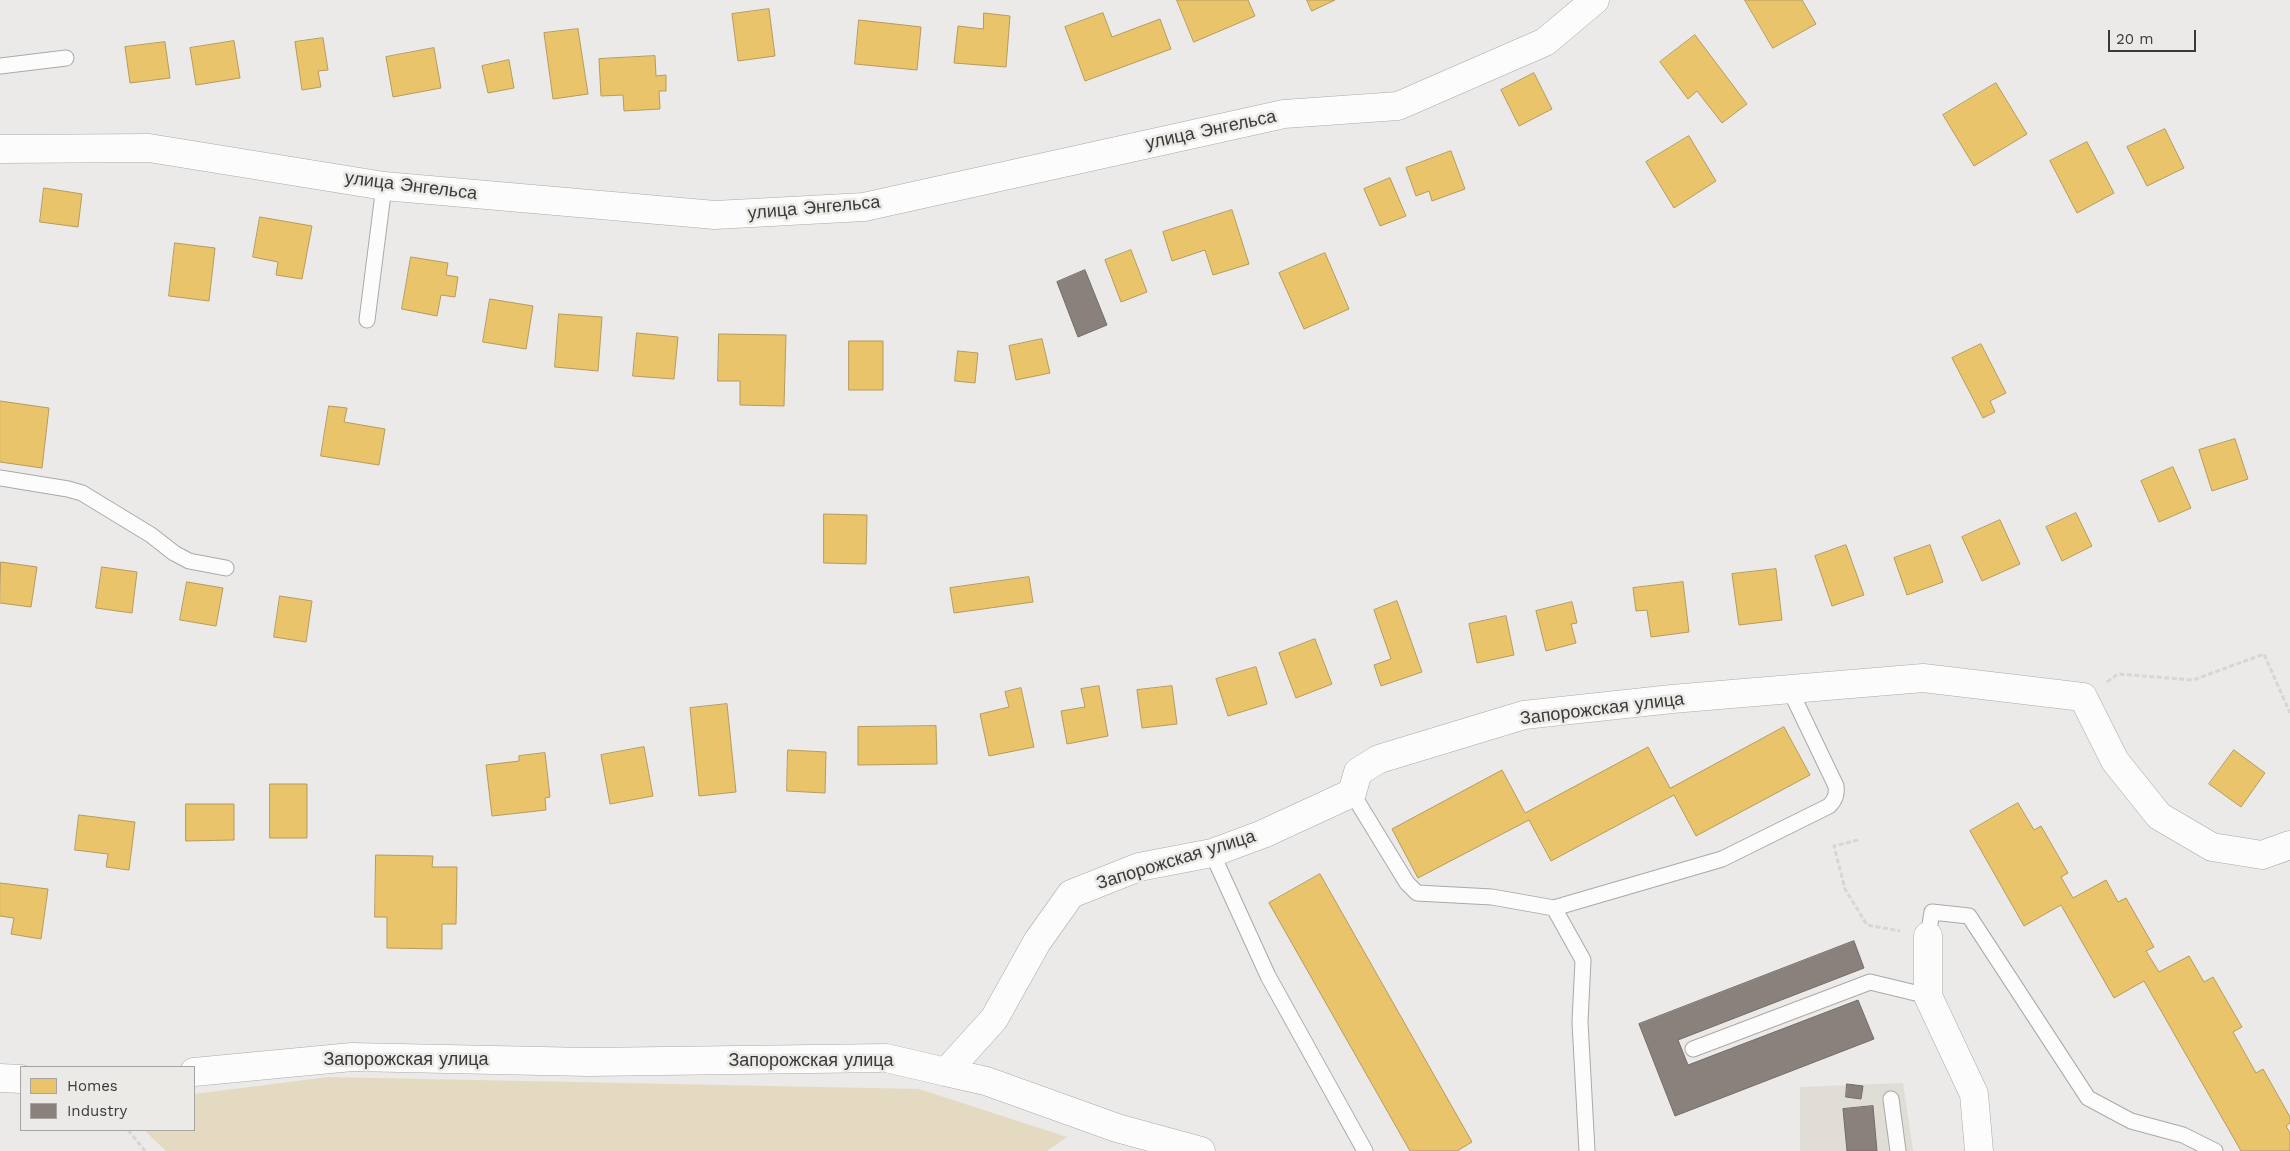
<!DOCTYPE html>
<html>
<head>
<meta charset="utf-8">
<style>
	body { margin:0 }
	#map { position:relative; width:2290px; height:1151px; overflow:hidden; background:#ebeae8; font-family:"Work Sans",sans-serif }
	canvas { display:block }
	.legend { position:absolute; left:20px; top:1066px; width:175px; height:65px; box-sizing:border-box; background:#eceae7; border:1px solid #a5a4a1; margin:0; padding:6px 9px; list-style:none; font-size:15px; color:#3b3a39 }
	.legend li { display:flex; align-items:center; gap:10px; height:25px }
	.legend b { width:25px; border:1px solid #a5a4a1 }
	.scale { position:absolute; left:2108px; top:30px; width:88px; height:22px; box-sizing:border-box; border:2px solid #3b3a39; border-top:0; padding-left:6px; font-size:15px; line-height:18px; white-space:nowrap; color:#3b3a39; -webkit-text-stroke:4px #eceae7; paint-order:stroke }
</style>
</head>
<body>
<div id="map">
<canvas width="2290" height="1151"></canvas>
<ul class="legend">
<li><b style="height:14px;background:#e9c46a"></b>Homes</li>
<li><b style="height:14px;background:#8a817c"></b>Industry</li>
</ul>
<div class="scale">20 m</div>
</div>
<script>
const c = document.querySelector('canvas').getContext('2d');
c.lineJoin = 'round';
function fill(path, color) {
  c.fillStyle = color;
  c.fill(path, 'evenodd');
}
function stroke(path, color, width, dash) {
  c.strokeStyle = color;
  c.lineWidth = width;
  c.lineCap = dash ? 'butt' : 'round';
  c.setLineDash(dash || []);
  c.stroke(path);
}
function drawText(font, color, halo, rows, align = 'center') {
  c.font = font + ' "Work Sans",sans-serif';
  c.lineWidth = 5;
  c.setLineDash([]);
  c.textBaseline = 'middle';
  c.strokeStyle = halo;
  c.fillStyle = color;
  for (const [text, x, y, turn = 0] of rows) {
    c.save();
    c.translate(x, y);
    c.rotate((+turn || 0) * Math.PI / 180);
    c.textAlign = isNaN(turn) ? turn : align;
    if (halo) c.strokeText(text, 0, 0);
    c.fillText(text, 0, 0);
    c.restore();
  }
}
fill(new Path2D(`
	M1903 1083 1913 1151H1800V1087Z`), '#e0dcd6');
fill(new Path2D(`
	M328 1077 919 1089 1067 1137 1047 1151H166L144 1130H194V1094Z`), '#e4dac2');
const homes = new Path2D(`
	M1177 0H1248L1255 16 1194 42Z
	M1307 0H1335L1312 11Z
	M1745 0H1802L1816 24 1773 48Z
	M769 9 775 56 738 61 732 14Z
	M984 13 1010 16 1006 67 954 63 958 26 983 29Z
	M1103 13 1112 37 1160 19 1171 49 1085 81 1065 27Z
	M859 20 921 27 917 70 855 64Z
	M578 29 588 94 553 99 544 33Z
	M1695 35 1747 104 1722 123 1697 91 1688 99 1660 62Z
	M323 38 328 70 318 71 321 87 302 90 295 42Z
	M234 41 240 78 196 85 190 48Z
	M165 42 170 78 130 83 125 47Z
	M434 48 441 88 393 97 386 57Z
	M655 56 656 76 666 75V91H659L660 109 624 111 623 95 601 96 599 59Z
	M509 60 514 88 488 93 482 66Z
	M1534 73 1552 109 1519 126 1501 90Z
	M1996 83 2027 134 1974 166 1943 115Z
	M2165 129 2184 168 2147 186 2127 147Z
	M1689 136 1716 181 1674 208 1646 162Z
	M2087 142 2114 193 2077 213 2050 161Z
	M1451 151 1465 189 1432 201 1429 191 1416 196 1406 168Z
	M1390 178 1406 216 1380 226 1364 189Z
	M44 188 82 194 78 227 40 222Z
	M1232 210 1249 264 1213 275 1205 250 1172 261 1163 232Z
	M260 217 312 226 302 279 276 275 278 262 253 257Z
	M175 243 215 248 209 301 169 296Z
	M1131 250 1147 292 1121 302 1105 260Z
	M1325 253 1349 309 1304 329 1279 273Z
	M411 257 448 263 446 275 458 277 455 297 441 295 437 316 402 309Z
	M490 299 533 306 526 349 483 342Z
	M559 314 602 317 598 371 555 367Z
	M637 333 678 337 674 379 633 376Z
	M719 334 786 335 784 406 740 405V381H718Z
	M1042 339 1050 373 1016 380 1009 346Z
	M849 341H883V390H849Z
	M1981 344 2006 393 1990 401 1995 412 1983 418 1952 358Z
	M958 351 978 353 975 383 955 381Z
	M0 401 49 408 42 468 0 462Z
	M329 406 347 408 344 422 385 429 379 465 321 456Z
	M2235 439 2248 479 2212 491 2199 450Z
	M2173 467 2191 508 2159 522 2141 481Z
	M2076 513 2092 546 2062 561 2046 527Z
	M824 514 867 515 866 564 824 563Z
	M2000 520 2020 564 1982 581 1962 537Z
	M1846 545 1864 595 1832 606 1815 556Z
	M1930 545 1943 582 1907 595 1894 558Z
	M1 562 37 567 31 607 0 603Z
	M102 567 137 572 132 613 96 608Z
	M1776 569 1782 620 1739 625 1732 574Z
	M1029 577 1033 602 954 613 950 588Z
	M187 582 223 588 216 626 180 620Z
	M1683 582 1689 632 1651 637 1647 610 1636 611 1633 588Z
	M280 596 312 601 306 642 274 637Z
	M1397 601 1422 672 1381 686 1374 665 1391 659 1374 610Z
	M1572 602 1577 623 1571 624 1576 643 1546 651 1536 611Z
	M1506 616 1514 655 1477 663 1469 624Z
	M1315 639 1332 684 1296 698 1279 653Z
	M1256 667 1267 704 1228 716 1216 679Z
	M1099 686 1108 736 1067 744 1061 711 1085 707 1081 689Z
	M1172 686 1177 724 1142 728 1137 690Z
	M1021 688 1034 747 989 756 980 714 1009 707 1005 692Z
	M727 704 736 792 699 796 690 708Z
	M936 726 937 764 858 765V727Z
	M1784 727 1810 775 1696 836 1674 795 1551 861 1529 820 1418 878 1392 829 1502 770 1525 813 1648 747 1670 788Z
	M644 747 653 796 610 804 601 755Z
	M788 750 826 752 825 793 787 791Z
	M2234 750 2265 773 2241 807 2209 784Z
	M545 753 550 797 545 798 546 810 492 816 486 765 519 761V756Z
	M270 784H307V838H270Z
	M2018 803 2034 830 2041 826 2068 873 2061 877 2073 898 2106 880 2118 902 2126 898 2154 947 2146 951 2159 972 2189 956 2204 982 2213 977 2242 1027 2233 1032 2256 1073 2263 1069 2290 1117V1123L2286 1126 2290 1133V1151H2241L2144 981 2114 998 2061 905 2024 926 1970 831Z
	M186 804H234V840L186 841Z
	M79 815 135 822 129 870 106 867 108 854 75 850Z
	M376 855 433 856 432 867H457L456 924H442V949L387 948V917H375Z
	M1320 874 1472 1142 1457 1151H1410L1269 903Z
	M0 883 48 889 41 939 11 934 14 918 0 916Z`);
fill(homes, '#e9c46a');
stroke(homes, '#b59b5b', 1);
const industry = new Path2D(`
	M1085 270 1107 325 1078 337 1057 282Z
	M1854 941 1864 968 1678 1040 1688 1065 1858 1000 1874 1039 1675 1116 1639 1024Z
	M1847 1084 1863 1086 1861 1099 1846 1097Z
	M1873 1106 1877 1151H1847L1843 1109Z`);
fill(industry, '#8a817c');
stroke(industry, '#726c68', 1);
const service = new Path2D(`
	M0 66 66 58
	M367 320 384 186
	M0 478 68 489 82 493 151 535 174 553 189 561 226 568
	M1352 793 1407 883 1417 893 1492 897 1554 908 1722 859 1829 806C1835 800 1837 795 1836 786L1790 690
	M1212 853 1268 976 1365 1151
	M1554 908 1583 960 1580 1022 1587 1151
	M1928 936 1932 912 1969 916 2088 1098 2131 1121 2183 1135 2215 1151
	M1693 1049 1870 982 1928 996
	M1891 1099 1898 1151`);
const minor = new Path2D(`
	M0 149 149 148 384 186 715 215 864 207 1284 114 1398 106 1545 42 1595 0
	M1928 936V996L1974 1094 1979 1151
	M194 1072 352 1057 589 1062 886 1058 946 1072 994 1019 1037 942 1071 894 1139 867 1212 853 1263 834 1352 793 1358 772 1379 759 1524 715 1672 699 1923 678 2083 697 2115 761 2159 816 2212 847 2262 855 2290 845
	M946 1072 986 1081 1117 1128 1201 1151
	M0 1078 21 1079`);
stroke(service, '#aaa9a8', 17);
stroke(minor, '#aaa9a8', 29);
stroke(new Path2D(`
	M2107 682 2118 674 2193 680 2264 654 2290 713
	M1858 840 1834 846 1845 889 1867 925 1900 931
	M128 1130 145 1151`), '#d6d6d5', 3, [5, 2.5]);
stroke(service, '#fcfcfc', 15);
stroke(minor, '#fcfcfc', 28);
drawText('18px', '#3b3a39', '#eceae7', [
	["улица Энгельса",1211,130,-12],
	["улица Энгельса",411,186,7],
	["улица Энгельса",814,208,-5],
	["Запорожская улица",1602,709,-7],
	["Запорожская улица",1176,860,-17],
	["Запорожская улица",406,1060],
	["Запорожская улица",811,1061]
]);
</script>
</body>
</html>
